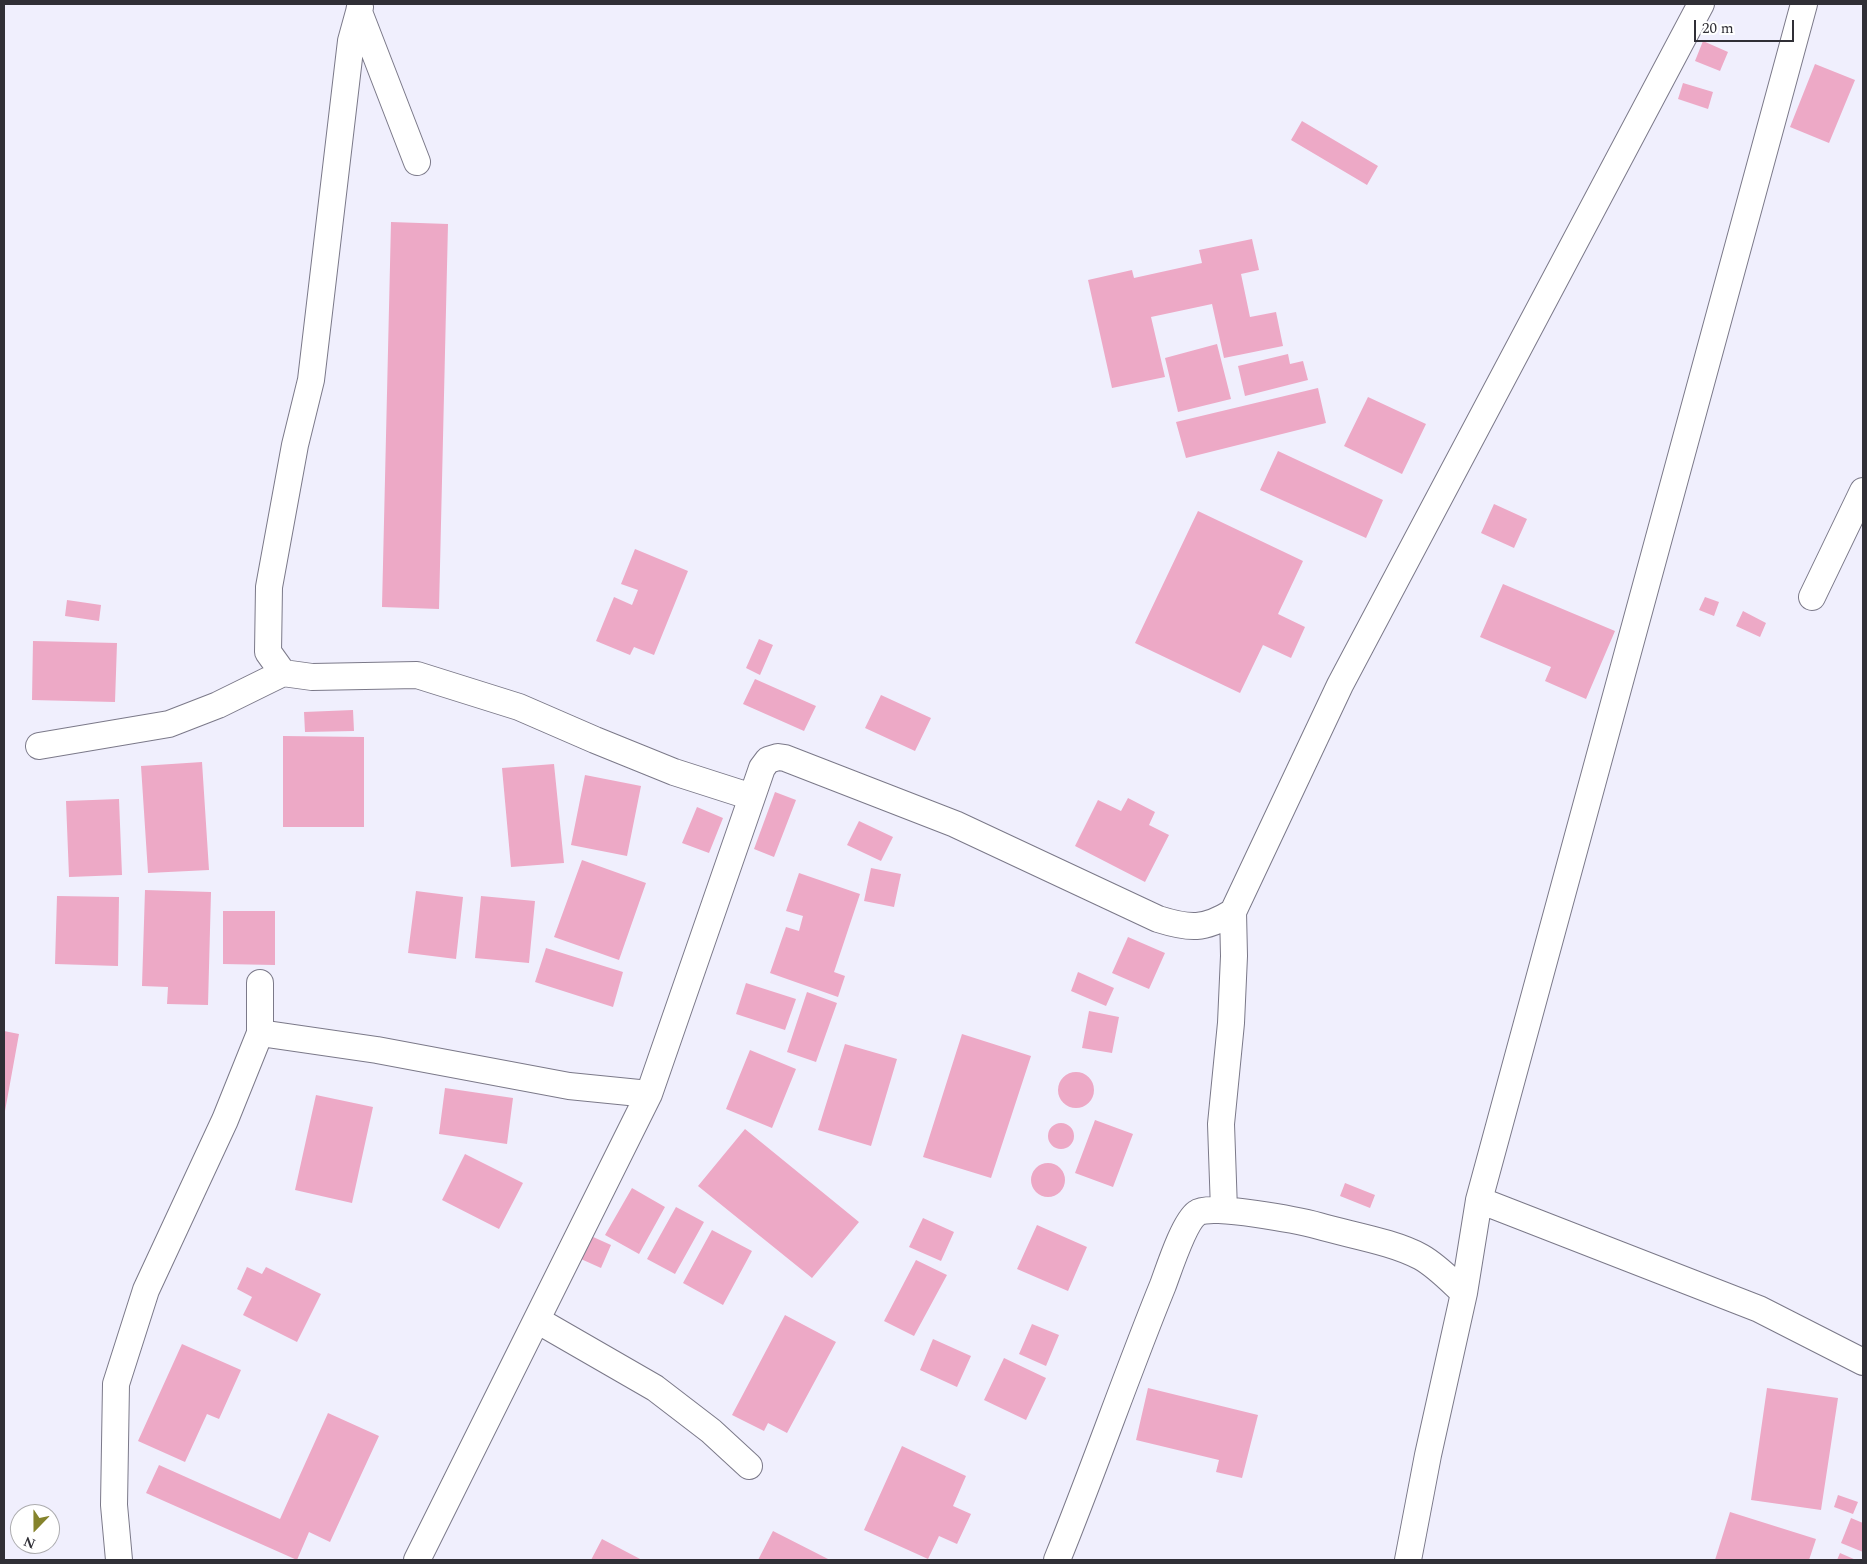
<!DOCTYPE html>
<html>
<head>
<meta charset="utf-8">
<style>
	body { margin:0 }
	#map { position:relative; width:1867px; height:1564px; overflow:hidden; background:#f0effd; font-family:Spectral,serif }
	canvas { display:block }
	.frame { position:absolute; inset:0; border:5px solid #302f36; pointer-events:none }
	.north { position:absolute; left:10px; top:1504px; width:50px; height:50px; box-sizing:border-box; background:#fff; border:1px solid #acacaf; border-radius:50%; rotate:202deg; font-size:14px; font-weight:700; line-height:20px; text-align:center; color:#302f36 }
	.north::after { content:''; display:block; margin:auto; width:18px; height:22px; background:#85832c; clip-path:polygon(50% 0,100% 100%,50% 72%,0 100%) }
	.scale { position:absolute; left:1694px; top:20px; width:100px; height:22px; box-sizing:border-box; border:2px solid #302f36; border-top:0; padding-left:6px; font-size:15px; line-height:18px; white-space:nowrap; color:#302f36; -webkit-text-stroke:4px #fff; paint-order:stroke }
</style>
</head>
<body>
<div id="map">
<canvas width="1867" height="1564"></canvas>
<div class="frame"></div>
<div class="north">N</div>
<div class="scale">20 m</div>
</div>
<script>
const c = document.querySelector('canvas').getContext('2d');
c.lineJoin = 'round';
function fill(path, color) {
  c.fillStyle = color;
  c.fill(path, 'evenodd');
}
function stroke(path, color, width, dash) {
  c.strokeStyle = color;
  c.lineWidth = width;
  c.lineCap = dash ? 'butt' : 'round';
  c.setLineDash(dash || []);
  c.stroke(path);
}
fill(new Path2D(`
	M1703 41 1728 52 1720 71 1695 61Z
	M1815 64 1855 80 1829 143 1790 127Z
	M1683 83 1713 92 1708 109 1678 99Z
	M1302 121 1378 166 1367 185 1291 140Z
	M391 222 448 224 439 609 382 607Z
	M1252 239 1259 270 1241 274 1250 317 1276 312 1283 346 1224 358 1212 304 1151 317 1165 377 1112 388 1088 280 1132 270 1134 278 1202 263 1199 250Z
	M1217 344 1231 399 1178 412 1165 358Z
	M1288 354 1290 364 1303 361 1308 380 1245 396 1238 366Z
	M1318 388 1326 423 1186 458 1176 422Z
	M1368 397 1426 424 1402 474 1344 446Z
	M1278 451 1383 500 1366 538 1260 490Z
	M1494 504 1527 519 1514 548 1481 533Z
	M1198 511 1303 561 1278 614 1305 627 1291 658 1263 645 1240 693 1135 643Z
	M635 549 688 571 654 655 634 647 630 655 596 641 614 597 632 605 638 590 621 584Z
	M1503 584 1615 631 1586 699 1545 681 1551 667 1480 637Z
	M1705 597 1719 602 1714 616 1699 610Z
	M67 600 101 605 99 621 65 616Z
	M1743 611 1766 623 1760 637 1736 626Z
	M759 639 773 645 760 675 746 668Z
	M33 641 117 643 115 702 32 700Z
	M755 679 816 706 804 731 743 704Z
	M881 695 931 718 915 751 865 728Z
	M353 710 354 731 305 732 304 712Z
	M283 736 364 737V827H283Z
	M202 762 209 870 148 873 141 766Z
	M554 764 564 863 511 867 502 768Z
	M585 775 641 786 627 856 571 845Z
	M775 792 796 800 774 857 754 849Z
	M1128 798 1155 812 1149 825 1169 835 1145 882 1075 846 1098 800 1121 811Z
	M119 799 122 875 69 877 66 801Z
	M697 807 723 818 709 853 682 843Z
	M859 821 893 837 881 861 847 845Z
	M582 860 646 883 619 960 554 937Z
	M871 868 901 874 894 907 864 901Z
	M799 873 860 894 834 972 845 976 838 997 770 973 786 927 799 931 803 916 786 911Z
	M145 890 211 892 208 1005 167 1004 168 987 142 986Z
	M416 891 463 897 456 959 408 953Z
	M57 896 119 897 118 966 55 964Z
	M481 896 535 901 529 963 475 958Z
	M223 911H275V965L223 964Z
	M1128 937 1165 953 1149 989 1112 973Z
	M546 948 623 972 613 1007 535 982Z
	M1078 972 1114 988 1106 1006 1071 991Z
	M746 983 796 999 785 1030 736 1014Z
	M807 992 837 1003 816 1062 787 1052Z
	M1089 1011 1119 1017 1112 1053 1082 1048Z
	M4 1031 19 1034 5 1111H4Z
	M962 1034 1031 1056 991 1178 923 1157Z
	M845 1044 897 1059 871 1146 818 1130Z
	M750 1050 796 1069 772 1128 726 1109Z
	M1058 1090a18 18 0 1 1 36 0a18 18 0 1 1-36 0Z
	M445 1088 513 1098 507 1144 439 1134Z
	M316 1095 373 1107 352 1203 295 1190Z
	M1095 1120 1133 1134 1113 1187 1075 1173Z
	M1048 1136a13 13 0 1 1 26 0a13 13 0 1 1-26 0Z
	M745 1129 859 1222 812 1278 698 1186Z
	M465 1154 523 1183 499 1229 442 1200Z
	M1031 1180a17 17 0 1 1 34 0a17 17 0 1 1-34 0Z
	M1345 1183 1375 1195 1370 1208 1340 1196Z
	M632 1188 665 1207 639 1254 605 1235Z
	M676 1207 704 1222 675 1274 647 1259Z
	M923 1218 954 1232 941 1261 909 1247Z
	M1037 1225 1087 1247 1068 1291 1017 1269Z
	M712 1230 752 1251 723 1305 683 1283Z
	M582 1232 611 1245 601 1268 572 1255Z
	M916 1260 947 1275 914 1336 884 1321Z
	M247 1267 262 1274 266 1267 321 1294 297 1342 243 1315 252 1297 237 1289Z
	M785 1315 836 1342 787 1433 768 1423 764 1431 732 1415Z
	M1032 1324 1059 1335 1046 1366 1019 1354Z
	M933 1339 971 1356 957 1387 920 1370Z
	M182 1344 241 1370 219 1419 207 1414 185 1462 138 1441Z
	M1004 1358 1046 1378 1026 1420 984 1400Z
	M1148 1388 1258 1415 1242 1478 1216 1472 1219 1460 1136 1440Z
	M1767 1388 1838 1398 1821 1510 1751 1500Z
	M328 1413 379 1436 330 1542 309 1532 297 1560 146 1493 159 1465 280 1519Z
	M902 1446 966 1476 953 1506 971 1514 957 1544 939 1536 928 1559 864 1530Z
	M1838 1495 1858 1502 1853 1514 1834 1507Z
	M1730 1512 1816 1539 1809 1560H1715Z
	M1851 1518 1863 1523V1552L1841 1543Z
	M773 1531 830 1560H758Z
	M602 1539 642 1560H591Z
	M1840 1553 1856 1560H1837Z`), '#eda9c6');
const street = new Path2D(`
	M360 7 359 12 417 162
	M359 12 351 41 311 380 295 445 269 587 268 652 283 673 312 677 417 675 519 707 595 740 674 772 752 797
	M1812 597 1863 491
	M39 746 169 724 218 705 283 673
	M260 1033 377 1050 569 1086 649 1094
	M1479 1200 1759 1309 1863 1362
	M1224 1210 1221 1124 1231 1023 1234 956 1233 912
	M537 1320 655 1388 711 1431 749 1466
	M119 1560 114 1505 116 1384 146 1290 225 1120 260 1033V983
	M417 1560 649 1094 752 797 762 768 768 760 778 757 785 758 955 824 1158 919C1190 929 1204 930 1233 912L1340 685 1701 4
	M1057 1560C1094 1469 1126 1376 1163 1285 1169 1269 1184 1222 1197 1213 1209 1203 1301 1221 1319 1226 1350 1235 1394 1242 1421 1257 1437 1266 1450 1280 1464 1293
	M1408 1560 1428 1455 1464 1293 1479 1200 1804 4`);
stroke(street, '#7b7989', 28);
stroke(street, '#fff', 26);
</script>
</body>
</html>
